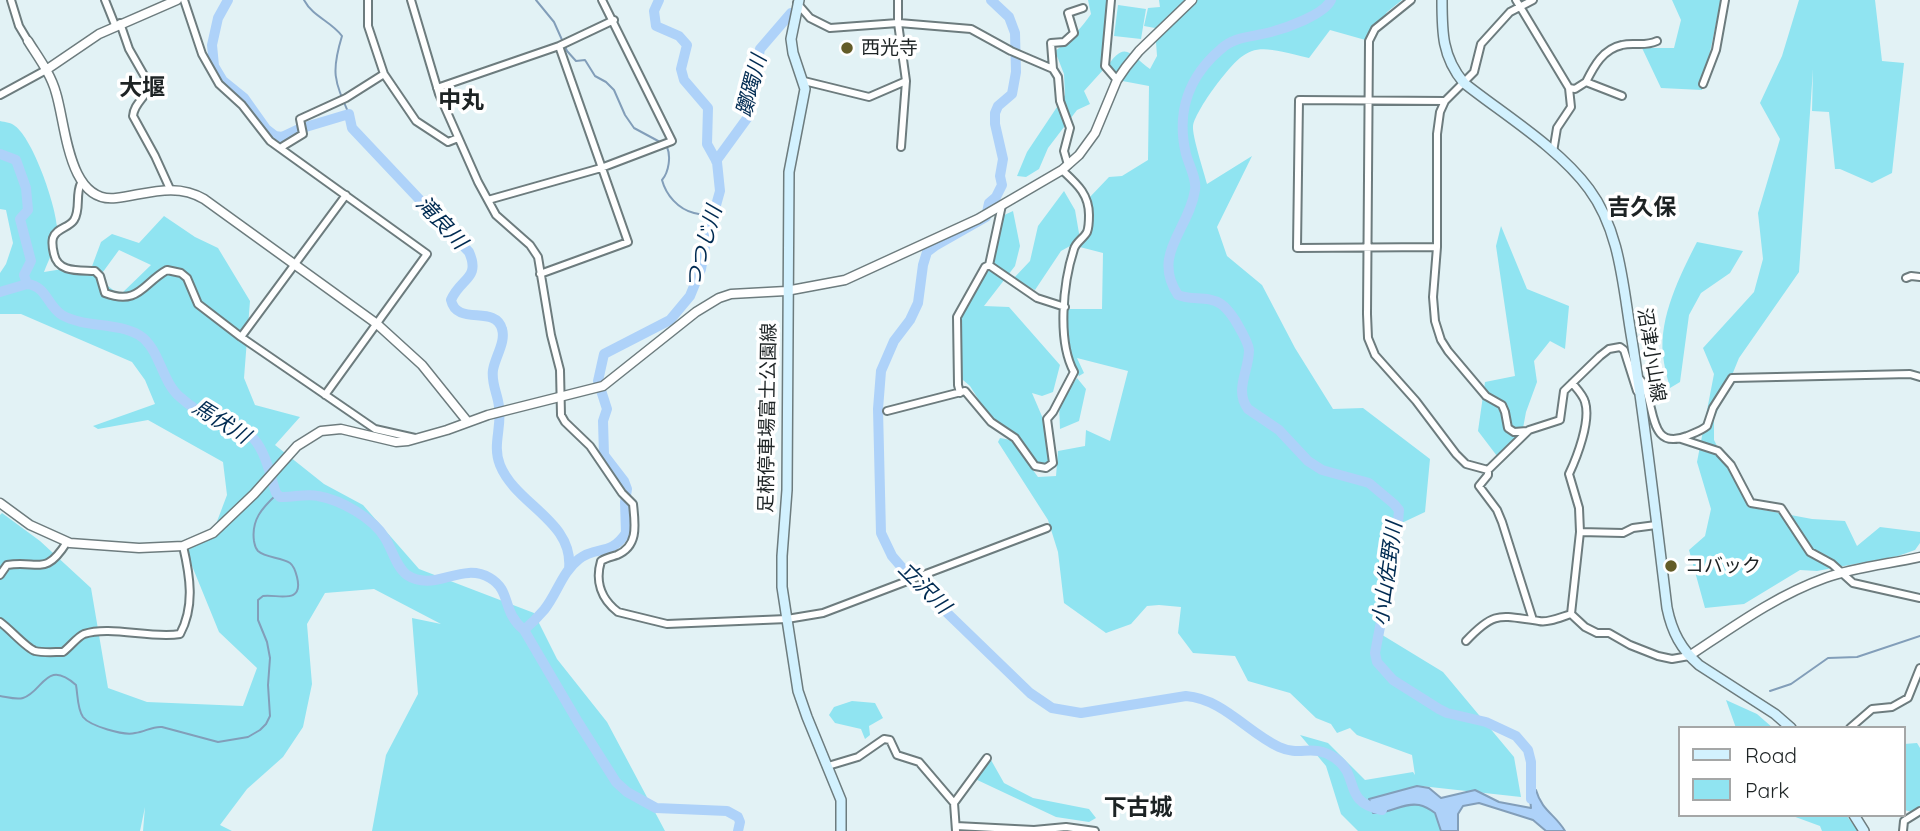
<!DOCTYPE html>
<html>
<head>
<meta charset="utf-8">
<style>
	body { margin:0 }
	#map { position:relative; width:1920px; height:831px; overflow:hidden; background:#e2f2f5; font-family:Quicksand,sans-serif }
	canvas { display:block }
	.legend { position:absolute; left:1678px; top:726px; width:228px; height:91px; box-sizing:border-box; background:#fff; border:2px solid #a5a7a7; margin:0; padding:9px 12px; list-style:none; font-size:21px; color:#1d2324 }
	.legend li { display:flex; align-items:center; gap:14px; height:35px }
	.legend b { width:35px; border:2px solid #a5a7a7 }
</style>
</head>
<body>
<div id="map">
<canvas width="1920" height="831"></canvas>
<ul class="legend">
<li><b style="height:9px;background:#d2f1fe"></b>Road</li>
<li><b style="height:19px;background:#90e4f1"></b>Park</li>
</ul>
</div>
<script>
const c = document.querySelector('canvas').getContext('2d');
c.lineJoin = 'round';
function fill(path, color) {
  c.fillStyle = color;
  c.fill(path, 'evenodd');
}
function stroke(path, color, width, dash) {
  c.strokeStyle = color;
  c.lineWidth = width;
  c.lineCap = dash ? 'butt' : 'round';
  c.setLineDash(dash || []);
  c.stroke(path);
}
function drawText(font, color, halo, rows, align = 'center') {
  c.font = font + ' Quicksand,"Noto Sans JP",sans-serif';
  c.lineWidth = 7;
  c.setLineDash([]);
  c.textBaseline = 'middle';
  c.strokeStyle = halo;
  c.fillStyle = color;
  for (const [text, x, y, turn = 0] of rows) {
    c.save();
    c.translate(x, y);
    c.rotate((+turn || 0) * Math.PI / 180);
    c.textAlign = isNaN(turn) ? turn : align;
    if (halo) c.strokeText(text, 0, 0);
    c.fillText(text, 0, 0);
    c.restore();
  }
}
fill(new Path2D(`
	M1088 0H1108L1103 70 1084 91 1090 104 1077 110 1048 148 1039 169 1026 177 1017 176 1027 152 1065 95 1064 74 1055 51C1070 40 1080 30 1091 14Z
	M1159 0H1402L1387 12 1369 41 1330 30 1309 58C1253 44 1249 42 1214 88 1208 96 1194 117 1193 126 1192 136 1204 172 1207 184L1252 156 1217 227 1227 256 1262 285 1295 348 1333 409 1363 408 1430 459 1425 512 1389 529 1388 573 1379 633 1443 672 1514 757 1521 797 1421 786 1437 816 1441 831H1358L1341 814 1326 766 1300 735 1328 743 1365 780 1413 772 1415 775 1412 755 1357 735 1350 728 1337 733 1331 724 1316 718 1290 693 1248 681 1235 656 1193 653 1178 633 1181 607 1159 605 1147 606 1131 624 1106 633 1064 603 1058 552 1048 520 998 442 1000 438 1011 440 1038 477 1056 476 1058 451 1085 446 1086 430 1110 441 1128 371 1077 358 1084 373 1079 376 1069 362 1065 309H1102L1103 253 1076 246 1079 241 1061 251 1035 290 1013 279 1030 261 1038 226 1064 191 1075 210 1080 239 1088 227 1089 198 1109 177 1122 176 1148 160 1149 86 1117 80 1106 69C1125 37 1131 56 1150 69L1157 56 1155 28 1144 26 1148 8 1160 7Z
	M1672 0H1721L1702 90 1661 88 1642 48H1674L1681 20Z
	M1799 0H1875L1882 61 1904 63 1892 173 1872 183 1840 169H1835L1829 112 1812 111 1813 69 1799 272 1739 358 1714 419V440L1748 507 1812 519 1845 521 1857 546 1880 527 1920 532V543L1915 550 1898 556 1817 571 1800 570 1744 604 1705 608 1689 550 1705 536 1711 509 1697 462 1714 374 1703 348 1754 292 1763 259 1758 213 1780 139 1760 103 1782 56Z
	M1118 5 1146 9 1141 39 1114 36Z
	M0 121C5 122 12 123 15 126 33 139 55 203 57 226 59 242 49 258 44 272L81 266 120 295 151 265 119 250 100 276 91 269 101 242 112 234 139 243 164 216 195 237 218 248 250 301 244 378 255 405 300 417 275 445 324 484 363 505 419 569 534 613 557 659 607 722 665 831H372L386 755 418 694 412 618 441 624 374 589 325 593 307 624 312 684 303 727 283 757 247 789 220 825 232 831H143L145 807 140 831H0V515L2 513 40 541 91 588 108 688 147 702 243 706 257 668 219 632 190 561 181 550 213 532 227 495 223 462 148 420 98 429 93 426 155 404 145 380 132 362 21 314H0V273L6 264 13 243 6 210 0 209Z
	M1013 211 1020 246 1015 266 984 306 1009 307 1060 365 1053 392 1042 396 1032 393 1044 421 1053 463 1040 469 1017 440 990 418 970 386 956 374 958 323 977 283 990 265 1000 217Z
	M1501 226 1527 289 1569 306 1565 349 1550 341 1534 361 1537 382 1526 412 1521 439 1497 456 1478 431 1485 382 1515 376 1496 246Z
	M1697 242 1743 251 1730 273 1701 293 1689 315 1680 382 1670 388C1667 377 1664 366 1663 355 1659 317 1680 275 1697 242Z
	M1077 378 1086 389 1079 421 1060 429 1059 404Z
	M1726 700 1757 714 1773 728H1736Z
	M852 701 875 703 883 718 869 726 870 735 865 739 861 729 835 723 829 715 834 707Z
	M1917 743 1920 748V814L1904 810V744Z
	M991 760 1004 783 1033 798 1089 809 1096 818 1089 822 1056 817 973 778Z
	M1790 815H1846L1858 831H1822L1820 826Z`), '#90e4f1');
const water = new Path2D(`
	M1417 786 1429 788 1441 798 1475 790 1499 802 1531 808 1529 789 1536 790C1542 811 1555 814 1565 831H1546L1533 820 1479 803 1463 806 1458 814V831H1441L1435 813C1431 810 1424 806 1419 805 1404 802 1389 814 1373 813L1369 799Z`);
fill(water, '#aed2f9');
stroke(water, '#829eb9', 2);
stroke(new Path2D(`
	M304 0C313 17 331 21 342 36 331 72 334 80 349 114
	M536 0 554 22 567 51 576 61 585 60 595 76 606 82 614 90 625 115 634 128 660 142
	M667 147C671 156 669 172 662 180 666 195 678 209 694 213 702 215 705 214 711 219
	M1770 691 1791 684 1828 658 1857 657 1920 636
	M0 696C7 697 16 700 23 698 43 692 46 658 76 685 78 696 77 708 83 717 90 726 124 736 135 733 145 732 152 726 162 727L218 742 248 737 260 730 266 724 270 716 268 685 270 658 267 642 258 620V600L263 596C278 594 304 605 297 577 296 573 294 566 290 563 281 557 266 558 258 551 255 548 255 546 254 541 251 520 262 508 277 494`), '#829eb9', 2);
stroke(new Path2D(`
	M228 0 218 18 212 45 214 66 223 81 244 98 266 129 275 136 282 137 299 129 349 114 352 128 469 252C481 279 460 278 451 300 457 327 495 304 502 329 506 342 495 357 493 370 491 384 498 394 499 407 502 428 492 445 500 465 516 505 574 521 569 569
	M991 0 1009 17 1015 33 1016 72 1012 94 998 106 995 113V124L1003 159 1000 176 1002 185 996 197 989 203 986 217 935 246 927 252 923 265 918 303 910 320 894 341 881 371 878 409 881 533 892 556 911 578 1030 693 1052 708 1081 713 1186 696C1223 699 1247 732 1279 747 1301 757 1313 743 1335 758 1361 776 1341 802 1382 810
	M1331 0C1324 15 1286 28 1271 32 1253 37 1235 36 1221 49 1189 76 1176 112 1186 154 1189 165 1197 180 1195 190 1189 230 1151 254 1178 295 1192 301 1207 295 1221 304 1227 308 1231 314 1235 320 1240 329 1248 341 1249 350 1249 371 1234 390 1248 409L1279 430 1308 461 1322 470 1369 483 1394 504 1399 510 1398 522 1392 560 1385 580 1384 606 1375 653 1377 662 1393 680 1439 709 1447 713 1486 722 1516 736 1528 750 1531 762V799
	M0 154 16 160 26 188 28 210 20 219 31 261 24 275 27 284
	M716 161 748 117 760 49 791 13
	M27 284C47 286 47 306 62 315 85 328 116 322 139 335 160 348 161 381 180 397 190 406 203 415 216 420 229 425 244 428 254 439 266 453 270 475 276 493L280 497C293 498 305 493 318 496 341 500 373 518 385 538 392 549 396 567 407 575 435 593 461 561 490 578 512 591 501 611 524 630L578 722 616 782 627 792 656 808 727 811 738 817 740 822 738 831
	M0 292 27 284
	M524 630C531 624 538 617 544 610 557 594 562 572 579 559 597 545 610 557 626 533L625 502 627 489 624 481 604 455 603 421 607 409 598 381 604 354 670 320 690 296 701 269 706 241 720 191 717 162 707 144 708 108 684 80 681 69 687 45 679 36 656 26 654 11 659 0`), '#aed2f9', 10);
const minor = new Path2D(`
	M11 0 19 26 28 41
	M105 0 115 25
	M184 0 202 54 219 84 242 105 270 141 427 254 325 395
	M368 0V26L384 74 416 121 448 142 458 138
	M411 0 439 94 478 182 496 215 530 245 538 257 551 335 560 370 561 415 565 422 590 446 622 493 633 504C635 524 639 546 617 555 611 557 606 558 601 561 595 581 601 599 618 612L667 624 787 619 823 613 1047 528
	M1111 0 1105 66 1117 80
	M1411 0 1375 29 1369 41 1367 314 1368 338 1375 355 1416 401 1456 454 1466 464 1488 470 1529 430 1560 420 1564 391 1600 356 1609 349 1620 347 1624 350 1637 391
	M1516 0 1569 88 1571 107 1557 128 1553 152
	M797 3 810 18 830 28 898 23
	M120 23 129 49 149 84C148 97 134 102 133 116L155 156 170 189
	M899 23 971 29 1011 51 1053 69 1058 77 1060 101 1070 128 1064 151 1068 165
	M1053 69 1051 43 1064 42 1074 33 1068 13 1083 8
	M804 81 869 97 906 81 898 23V0
	M1586 82C1594 66 1603 49 1622 45 1634 42 1644 47 1657 41
	M1703 84 1716 50 1725 0
	M437 88 559 46 614 20
	M1569 88 1575 89 1586 82 1622 96
	M0 95 46 70
	M901 147 906 81
	M280 148 303 134 300 119 346 98 384 74
	M81 183C75 195 81 209 74 220 69 228 56 228 53 238 52 242 53 250 54 254 58 273 79 270 95 271L100 276 105 293C139 306 143 283 167 270L181 273 187 278 198 304 241 337 375 429 415 438
	M488 200 601 168 672 141 602 0
	M1437 247 1297 248 1299 100 1445 101
	M989 265 1037 298 1065 307
	M540 274 628 242 559 46
	M1906 278 1911 276 1920 277
	M241 337 346 195
	M1638 377C1658 396 1644 453 1687 436 1694 433 1701 431 1707 426L1713 408 1732 378 1910 374 1920 377
	M1572 383C1577 389 1583 395 1585 402 1591 421 1577 457 1569 474L1579 508 1580 532
	M960 393 958 385 957 317 985 267 989 265 1002 205
	M887 411 965 391 991 422 1015 438 1035 466 1046 468 1053 463 1047 419 1053 412 1074 372C1057 341 1063 283 1074 249 1076 242 1084 238 1087 232 1089 227 1089 220 1089 215 1089 194 1077 184 1062 170
	M1527 431 1514 432 1508 428 1505 412 1502 405 1486 396 1448 351 1441 340 1435 321 1433 297 1437 247V134L1440 112 1445 101 1474 72 1481 44 1510 12 1533 0
	M1681 439 1718 451 1731 465 1751 503 1781 508 1810 552 1832 564 1853 583 1920 598
	M1488 470V475L1479 486 1497 510 1502 522 1533 620
	M0 575 7 565C39 560 45 577 67 542
	M1571 614 1585 627 1597 633H1609L1630 645 1658 656 1672 659 1689 656
	M0 622C10 629 26 648 35 651 43 653 54 652 63 652 70 647 77 637 84 634 110 625 151 639 180 634 195 606 190 576 183 546
	M1466 641C1495 610 1500 616 1539 621 1548 623 1561 617 1571 614L1580 532 1623 533 1633 528 1656 525
	M1850 728 1872 709 1892 707 1908 698 1920 668
	M828 766 858 757 884 739 890 740 897 755 919 762 954 803
	M956 826 1034 830 1066 827 1095 831
	M956 831 954 803 987 758
	M1903 831 1904 821 1920 811`);
const tertiary = new Path2D(`
	M28 41C38 57 51 74 56 93 66 125 68 204 116 198 147 194 176 182 204 199L377 324 422 365 467 421
	M46 70 99 34 177 0
	M0 503 30 525 70 543 139 548 183 546 213 533 254 494 297 446 321 431 341 429 396 442 408 441 447 430 488 415 603 386 696 312 719 298 731 294 786 291 845 280 978 219 1062 170 1079 155 1095 133 1117 80 1126 67 1139 51 1192 0
	M1689 656C1733 627 1775 596 1825 578 1855 567 1889 564 1920 557`);
const secondary = new Path2D(`
	M799 0 791 39 793 53 805 89 789 172 787 490 782 556V587L798 691 807 717 841 800V831
	M1442 0C1442 32 1442 57 1464 83 1503 114 1559 148 1589 189 1621 232 1623 289 1632 340 1646 429 1656 519 1667 608 1672 632 1681 649 1699 665L1775 714 1791 728
	M1854 815 1864 831`);
stroke(minor, '#6d7c7e', 10);
stroke(tertiary, '#6d7c7e', 11);
stroke(secondary, '#6d7c7e', 12);
stroke(minor, '#fff', 6);
stroke(tertiary, '#fff', 8);
stroke(secondary, '#d2f1fe', 9);
for (const [x, y, r, color] of [
	[847,48,7,"#635c28"],
	[1671,566,7,"#635c28"]
]) {
  const dot = new Path2D();
  dot.arc(x, y, r, 0, 2 * Math.PI);
  c.fillStyle = color;
  c.fill(dot);
  stroke(dot, '#fff', 2.5);
}
drawText('19px', '#1d2324', '#fff', [
	["西光寺",861,48],
	["コバック",1685,566]
], 'left');
drawText('19px', '#1d2324', '#fff', [
	["沼津小山線",1651,355,81],
	["足柄停車場富士公園線",768,418,-89]
]);
drawText('italic 21px', '#002b52', '#fff', [
	["躑躅川",752,86,-75],
	["滝良川",441,223,47],
	["つつじ川",704,247,-74],
	["馬伏川",221,422,32],
	["小山佐野川",1388,574,-82],
	["立沢川",924,588,45]
]);
drawText('bold 23px', '#1d2324', '#fff', [
	["大堰",142,88],
	["中丸",461,101],
	["吉久保",1642,208],
	["下古城",1138,808]
]);
</script>
</body>
</html>
